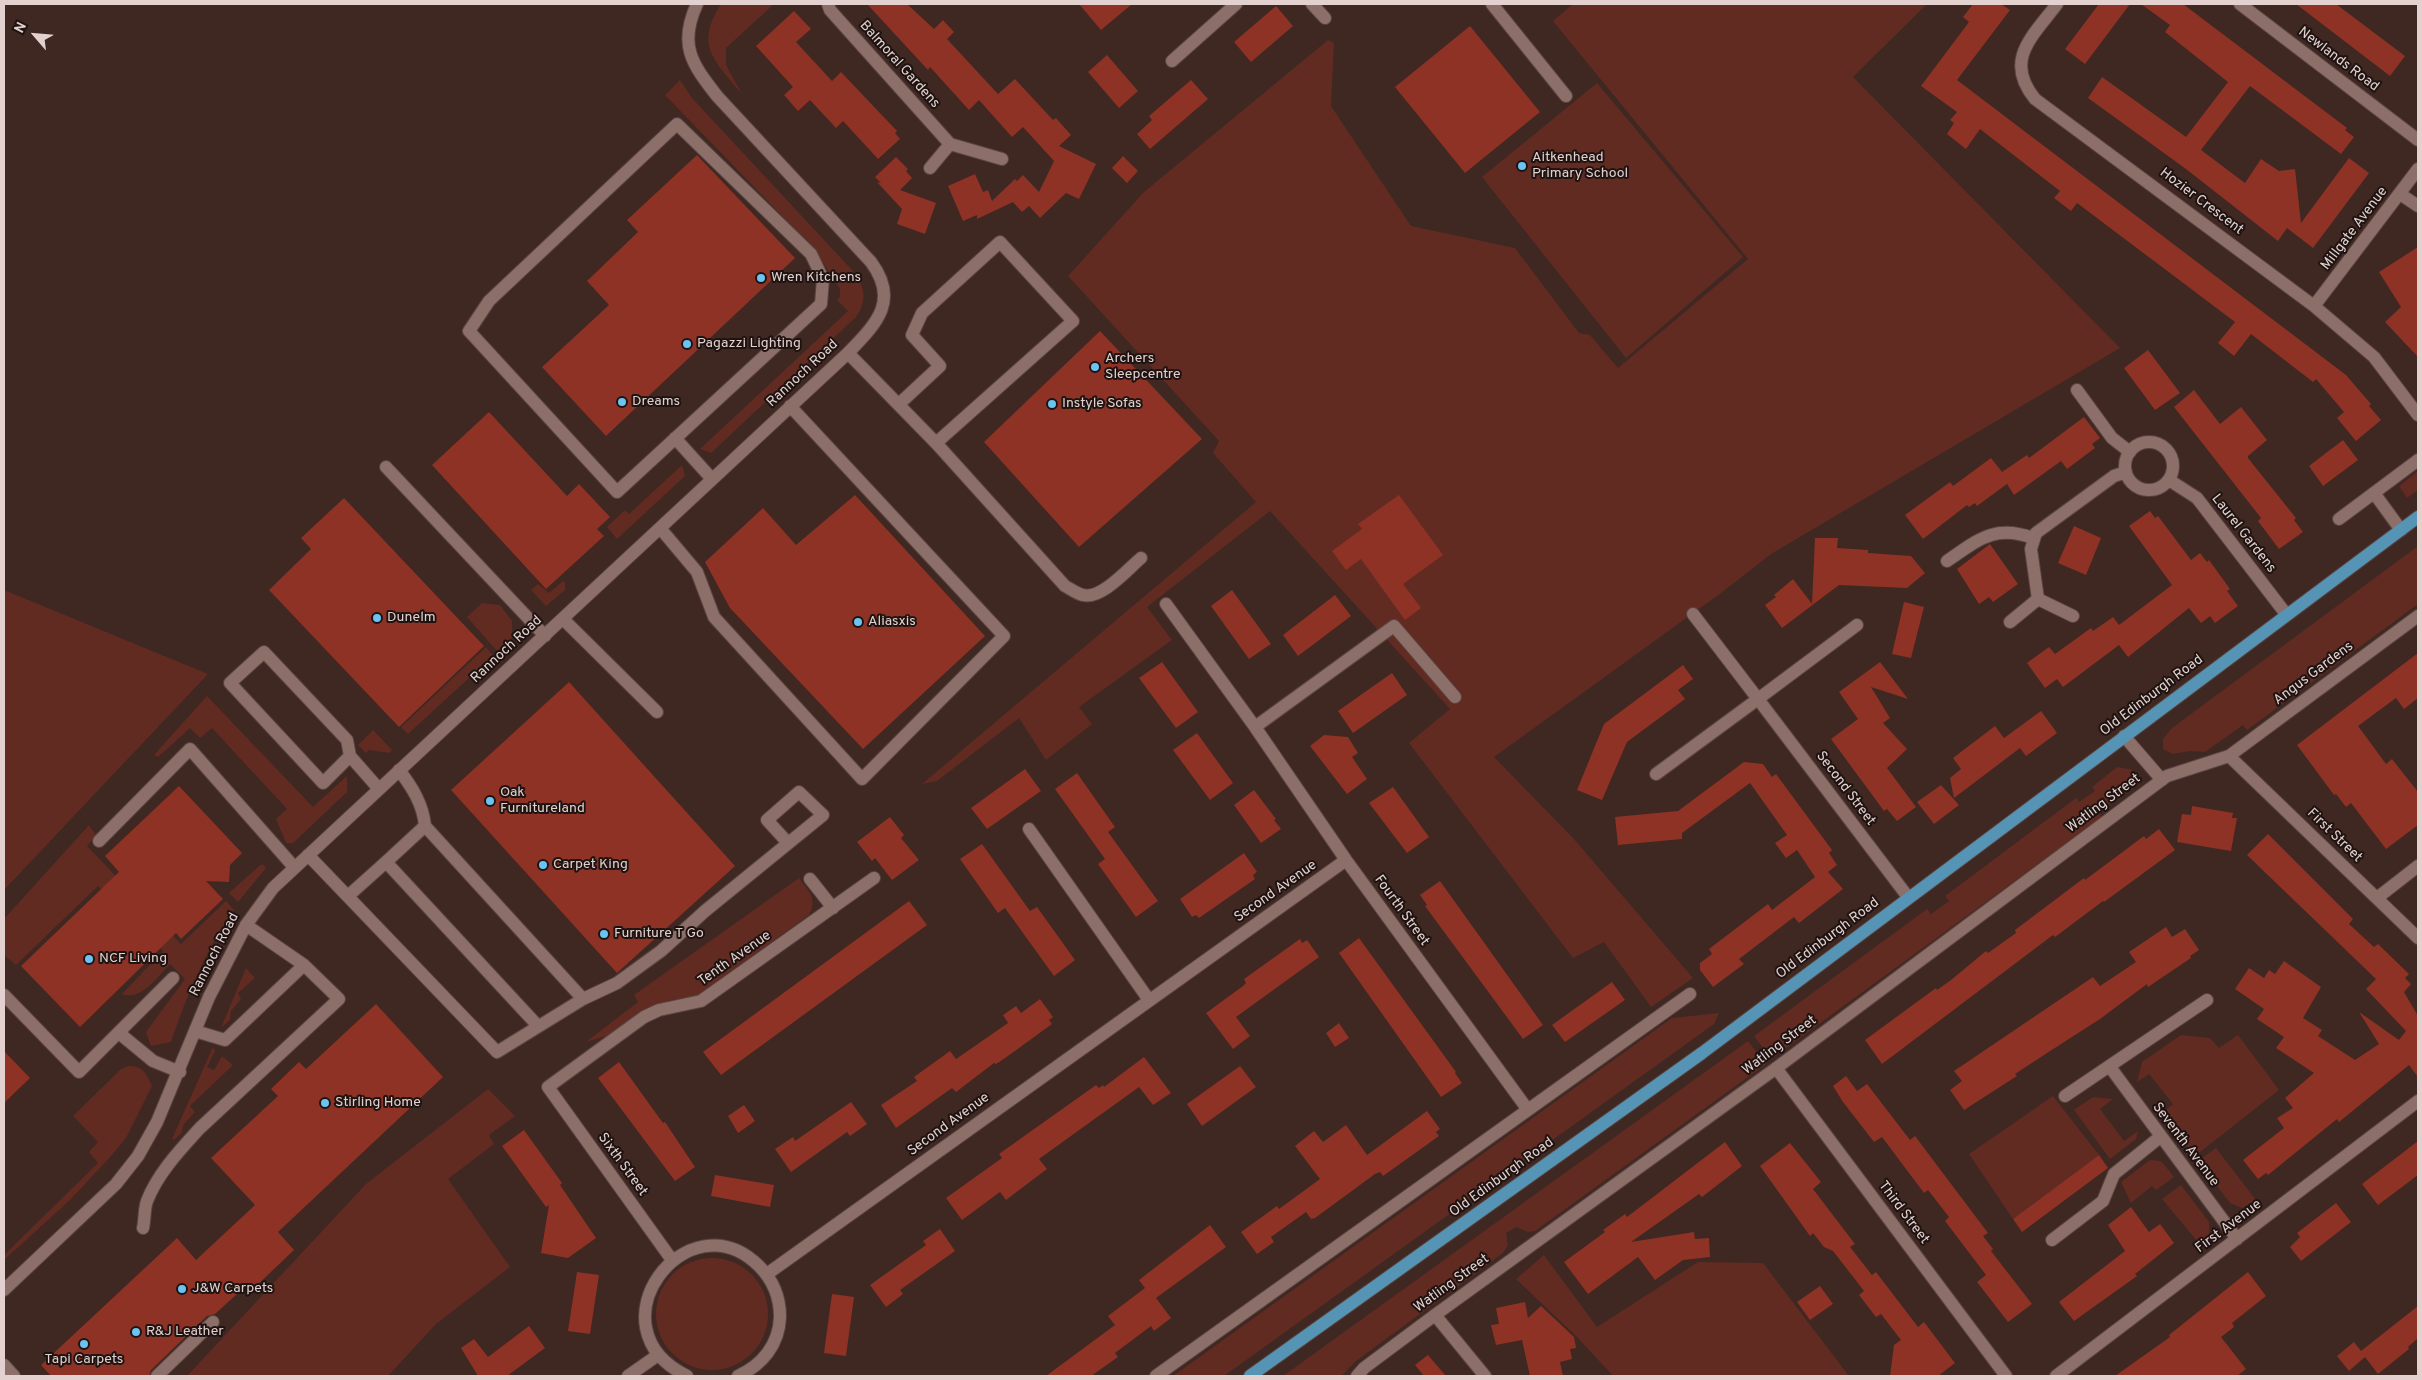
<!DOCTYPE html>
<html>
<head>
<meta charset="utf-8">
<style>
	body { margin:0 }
	#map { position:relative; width:2422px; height:1380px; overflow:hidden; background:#3f2722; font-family:Overpass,sans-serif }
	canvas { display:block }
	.frame { position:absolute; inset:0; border:5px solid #e2d1ce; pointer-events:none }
	.north { position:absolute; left:10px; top:10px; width:50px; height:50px; -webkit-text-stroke:4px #1e1311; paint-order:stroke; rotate:297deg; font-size:14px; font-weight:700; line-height:20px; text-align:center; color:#e2d1ce }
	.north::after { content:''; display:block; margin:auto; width:18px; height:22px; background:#e2d1ce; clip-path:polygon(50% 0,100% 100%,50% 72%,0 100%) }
</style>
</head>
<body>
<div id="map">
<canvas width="2422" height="1380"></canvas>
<div class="frame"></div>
<div class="north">N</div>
</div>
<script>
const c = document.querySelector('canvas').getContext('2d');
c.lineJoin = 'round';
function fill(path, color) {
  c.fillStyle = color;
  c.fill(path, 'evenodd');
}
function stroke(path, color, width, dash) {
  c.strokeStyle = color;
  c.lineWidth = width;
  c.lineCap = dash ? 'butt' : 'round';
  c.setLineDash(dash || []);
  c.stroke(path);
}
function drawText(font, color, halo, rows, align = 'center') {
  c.font = font + ' Overpass,sans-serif';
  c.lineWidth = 4;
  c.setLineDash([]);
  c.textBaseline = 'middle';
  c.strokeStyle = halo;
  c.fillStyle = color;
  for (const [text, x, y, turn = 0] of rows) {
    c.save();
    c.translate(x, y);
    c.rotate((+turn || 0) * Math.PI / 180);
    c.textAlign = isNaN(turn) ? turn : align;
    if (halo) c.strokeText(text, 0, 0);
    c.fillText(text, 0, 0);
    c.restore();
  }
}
fill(new Path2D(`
	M721 4H774L726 48V65L742 94C715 61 694 46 721 4Z
	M1573 4H1927L1853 77 2120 348 1771 554 1721 593 1494 757 1574 839 1693 978 1651 1007 1604 942 1573 958 1409 743 1450 709 1270 511 1147 607 1172 640 1079 707 1092 724 1046 760 1019 718 937 781 922 784 1256 502 1213 453 1219 441 1068 276 1144 192 1328 40 1334 43 1331 106 1411 226 1515 248 1579 333 1590 335 1618 368 1748 259 1553 21Z
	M680 80 692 98 852 270C865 285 868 301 856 317L711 453 700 449 848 311 837 300 840 297V289L815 250 665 95Z
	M1597 83 1743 257 1626 358 1482 177Z
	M682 465 685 476 617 539 607 527 625 510 629 514Z
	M2418 471V490L2407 498 2399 486Z
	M2418 546V604L2247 730 2243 725 2205 752 2189 751 2173 754 2163 749V739L2172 728Z
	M563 581 565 583V590L546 606 531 590 538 584 549 593Z
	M4 590 208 674 4 890Z
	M482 603 500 605 512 621V638L497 651 467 617Z
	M486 647 493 656 408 734 401 727Z
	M207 696 313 807 347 776V792L293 843H286L276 819 287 809 212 728 200 738 190 728 158 757 154 755Z
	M373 730 392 750 389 753 369 750 366 753 358 745Z
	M2117 767 2133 770 2136 779 2131 788 2098 812 2102 817 1771 1059 1754 1036 1927 909 1931 914 1949 901 1945 896 2076 798 2079 802 2095 791 2092 787Z
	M89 825 96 835 87 846 181 944 226 901 234 910C208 945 185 1000 171 1042L151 1046 146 1032 185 979 170 964C157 977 142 1001 122 994L163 951 98 886 16 965 4 955V919Z
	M263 864 266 868 238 902 229 893 259 866Z
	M799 878C809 891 818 899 809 915L695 997 671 1000 648 1008 613 1034 586 1042 638 1002 634 995Z
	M246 968 255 978 238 993 241 999 231 1011 230 1020 221 1028Z
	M1719 1013 1714 1024 1224 1376H1173L1672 1018Z
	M2181 1035 2210 1038 2219 1048 2238 1035 2279 1090 2195 1156 2161 1114 2173 1104 2149 1074 2137 1082 2142 1062Z
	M1748 1041 1766 1064 1535 1231 1528 1232 1516 1227 1506 1233 1508 1245 1503 1253 1356 1361 1341 1376H1283Z
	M213 1047 215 1051 207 1067 214 1070 222 1056 233 1065 190 1106 195 1112 183 1125 182 1132 174 1140 172 1139Z
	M129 1066C143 1066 147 1074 152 1086L126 1138 112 1155 70 1200 4 1260V1255L98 1163 89 1152 98 1142 73 1116 121 1069Z
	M488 1089 515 1116 489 1135 494 1144 448 1179 510 1267 436 1324 388 1376H187L366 1184Z
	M2053 1096 2099 1155 2013 1219 1969 1154Z
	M2093 1097 2113 1099 2100 1109 2124 1141 2138 1131 2136 1139 2110 1159 2074 1110Z
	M2216 1148 2259 1204 2242 1208 2230 1203 2198 1161Z
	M2150 1160 2161 1161 2174 1177 2156 1190 2152 1186 2131 1203 2121 1182Z
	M2181 1185 2209 1222V1239L2202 1247 2162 1199Z
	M1544 1255 1597 1327 1698 1262 1763 1263 1849 1376H1613L1578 1338 1516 1279Z
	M656 1314a56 56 0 1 1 112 0a56 56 0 1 1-112 0Z`), '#612b22');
fill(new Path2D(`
	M867 4H907L934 29 943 20 954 32 947 39 998 94 1015 79 1053 120 1056 118 1071 135 1059 146 1096 164 1079 199 1066 193 1040 218 1029 206 1022 212 1013 202 977 219V215L963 221 948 186 975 174 983 192 988 190 992 201 1015 179 1017 181 1023 175 1039 192 1054 161 1023 127 1012 137 979 100 969 110 930 67 928 70Z
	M1079 4H1132L1101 30Z
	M1973 4H2001L2010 10 1957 80 2346 375 2371 404 2369 406 2381 420 2356 441 2337 418 2344 412 2316 379 2313 382 2251 334 2234 356 2218 343 2235 322 2077 203 2071 211 2054 198 2060 191 1980 129 1966 149 1947 134 1954 123 1950 120 1957 112 1921 86 1969 22 1963 17Z
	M2099 4H2130L2085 64 2065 49Z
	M2141 4H2183L2347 128 2345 130 2354 137 2341 154 2250 86 2201 150 2245 183 2261 159 2279 171 2295 169 2301 223 2349 158 2369 173 2313 248 2287 228 2278 241 2186 169 2088 98 2102 77 2186 137 2228 82 2165 32 2170 25Z
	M2296 4H2336L2405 56 2390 76Z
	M1276 6 1293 26 1251 62 1234 42Z
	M794 11 811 29 796 42 832 81 841 72 897 131 895 133 900 139 878 159 843 121 836 128 810 100 798 111 784 95 793 87 756 46Z
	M1470 26 1540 112 1465 173 1395 87Z
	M1107 55 1138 91 1119 108 1088 72Z
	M1191 80 1208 99 1150 149 1137 134 1152 120 1149 116Z
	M697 155 795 258 606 436 542 367 609 305 587 281 638 232 627 220Z
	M1123 156 1138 171 1127 183 1112 168Z
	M896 157 908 169 906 171 912 178 900 190 936 203 925 234 897 224 902 209 877 182 881 183 875 177Z
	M2418 247V357L2385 322 2401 307 2379 272Z
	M1100 331 1202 439 1079 547 984 442Z
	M2148 350 2180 393 2155 410 2124 368Z
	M2194 390 2220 424 2241 407 2267 440 2248 456V458L2296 518 2294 520 2303 532 2279 549 2258 521 2261 518 2174 407Z
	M489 412 567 496 579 484 610 517 597 529 604 536 546 589 432 465Z
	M2084 417 2100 438 2092 444 2095 448 2067 469 2061 461 2014 495 2007 484 1977 506 1975 503 1969 507 1967 505 1923 539 1905 515 1950 482 1953 486 1991 458 2002 472 2027 455 2029 458Z
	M2343 440 2358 460 2323 486 2309 466Z
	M855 495 985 636 863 749 730 608 705 562 763 508 796 545Z
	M1399 495 1443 555 1403 584 1421 608 1405 620 1361 559 1346 570 1332 551 1362 529 1358 524Z
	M344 498 484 646 399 727 269 590 311 549 301 538Z
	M2150 511 2155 518 2158 516 2191 560 2200 553 2207 562 2209 560 2230 589 2227 591 2238 606 2215 623 2210 616 2201 623 2189 608 2128 657 2119 645 2063 687 2057 679 2045 688 2027 663 2049 647 2055 654 2091 628 2093 631 2113 617 2119 625 2172 585 2129 526Z
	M2074 526 2101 538 2086 575 2058 563Z
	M1815 538H1838L1837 548 1868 550V553L1911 556 1925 573 1907 588 1839 585 1782 628 1765 605 1776 597 1774 595 1793 579 1812 604Z
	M1990 544 2018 584 1993 602 1989 597 1979 604 1957 569Z
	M1232 590 1271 644 1249 659 1211 606Z
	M1335 595 1351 616 1298 656 1283 635Z
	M1904 602 1924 607 1911 658 1892 654Z
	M2418 653V698L2404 709 2396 698 2358 726 2386 764 2392 759 2418 792V825L2386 849 2351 803 2346 807 2336 794 2334 795 2297 745Z
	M1162 662 1198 712 1176 728 1139 678Z
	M1880 662 1908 699 1871 687 1890 718 1883 723 1907 749 1887 768 1916 807 1897 821 1887 809 1884 811 1831 739 1858 719 1839 692Z
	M1683 665 1693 679 1678 690 1685 699 1627 742 1602 800 1577 790 1604 724Z
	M1392 673 1407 695 1353 733 1338 711Z
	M569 682 735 866 617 973 451 790Z
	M2041 711 2057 733 2026 756 2020 748 1954 798 1950 778 1961 769 1953 758 1995 726 2004 738Z
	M1197 733 1233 783 1210 800 1173 750Z
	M1324 735 1348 737 1358 753 1352 757 1367 779 1347 794 1310 746Z
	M1744 762 1763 764 1772 777 1776 774 1832 850 1829 853 1837 865 1828 872 1843 889 1799 923 1794 917 1739 959 1744 964 1713 987 1700 970V963L1712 954 1709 949 1768 904 1772 910 1815 877 1797 850 1786 858 1775 843 1787 835 1750 783 1682 833V839L1618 845 1615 817 1678 811Z
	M1025 769 1041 791 987 829 971 808Z
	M1077 773 1115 827 1108 832 1158 901 1136 917 1098 864 1105 859 1055 789Z
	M1941 785 1959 805 1934 824 1917 802Z
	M179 786 242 853 230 865 229 882 206 881 223 899 181 939 176 933 80 1027 21 966 119 872 105 856Z
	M1393 787 1429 837 1407 853 1369 803Z
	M1254 790 1276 819 1274 820 1281 829 1261 843 1234 805Z
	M2192 806 2233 813 2232 818H2237L2231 851 2177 842 2182 814 2191 815Z
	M890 817 904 835 901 838 919 860 892 880 875 858 872 861 857 842Z
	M2159 829 2175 850 2104 902 2103 901 2055 937 2053 935 1882 1064 1865 1040 1936 988 1937 990 1951 980 1986 951 1988 953 2016 933 2015 930 2084 878 2085 880 2144 836 2146 839Z
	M2268 834 2353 919 2349 924 2374 947 2378 944 2409 974 2405 978 2411 984 2404 992 2418 1016V1077L2409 1065 2339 1122 2337 1119 2268 1175 2266 1173 2258 1179 2243 1160 2284 1128 2277 1118 2293 1108 2285 1098 2314 1073 2276 1048 2284 1037 2257 1019 2264 1009 2235 989 2249 968 2264 978 2269 970 2275 974 2284 961 2321 987 2303 1018 2322 1030 2318 1036 2355 1060 2379 1044 2359 1012 2399 1040 2406 1031 2366 989 2376 979 2247 855Z
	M982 844 1030 911 1037 907 1075 960 1054 976 1005 908 998 913 960 859Z
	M1244 853 1257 872 1253 875 1255 879 1199 918 1196 915 1192 917 1180 899Z
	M1440 881 1543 1025 1523 1039 1425 906 1427 905 1420 895Z
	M909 901 927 925 721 1075 703 1052Z
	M2166 927 2172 937 2185 929 2199 950 2190 956 2191 958 2148 987 2147 984 2100 1019 2044 1055 2015 1074 2017 1076 1964 1110 1950 1090 1962 1081 1954 1071 2093 977 2100 986 2136 962 2129 952Z
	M1359 938 1456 1072 1455 1073 1462 1083 1441 1097 1339 953Z
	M1300 939 1302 943 1307 940 1319 957 1236 1017 1250 1036 1233 1049 1206 1013 1243 986 1246 983 1244 979Z
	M1612 982 1625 1000 1565 1042 1552 1025Z
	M1040 999 1053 1017 1049 1020 1052 1024 1008 1056 996 1064 994 1063 956 1092 952 1088 896 1128 881 1105 917 1081 914 1077 950 1051 956 1059 1008 1023 1003 1015 1016 1006 1021 1013Z
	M376 1004 443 1077 278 1232 294 1250 252 1290 247 1285 215 1314 207 1316 151 1370 149 1376H51L41 1365 177 1238 196 1260 255 1205 211 1158 278 1096 271 1089 299 1062 306 1069Z
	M1339 1023 1349 1038 1335 1047 1326 1033Z
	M4 1051 30 1078 4 1103Z
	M1144 1057 1171 1093 1153 1105 1139 1087 1039 1159 1047 1169 1006 1200 1000 1192 962 1220 946 1198 1002 1158 999 1154 1096 1085 1099 1088 1103 1085 1104 1087Z
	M619 1062 663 1123 665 1122 695 1167 675 1181 598 1078Z
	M1240 1066 1256 1087 1202 1126 1187 1104Z
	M1846 1076 1857 1091 1867 1084 1910 1140 1915 1136 1988 1233 1983 1236 1993 1249 1991 1251 2032 1304 2008 1322 1977 1282 1986 1275 1945 1221 1949 1217 1928 1190 1924 1193 1882 1137 1874 1142 1843 1102 1833 1086Z
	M851 1102 867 1124 850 1136 847 1132 791 1172 775 1149 793 1137 795 1141Z
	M744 1105 755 1121 738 1133 728 1116Z
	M1427 1111 1440 1129 1436 1132 1439 1136 1383 1176 1380 1172 1375 1174 1315 1218 1311 1219 1306 1212 1271 1237 1274 1242 1257 1254 1241 1232 1277 1206 1279 1209 1320 1179 1295 1146 1314 1131 1323 1142 1346 1125 1367 1155Z
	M524 1130 562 1183 560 1185 596 1238 568 1258 541 1253 549 1205 546 1207 502 1146Z
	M2418 1141V1175L2378 1205 2362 1184Z
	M1725 1142 1742 1166 1702 1197 1699 1194 1631 1242 1694 1232 1695 1239 1709 1238 1710 1257 1683 1260 1655 1280 1638 1257 1588 1294 1564 1262 1605 1232 1603 1230 1625 1214 1627 1217Z
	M1790 1143 1821 1182 1813 1189 1855 1244 1850 1247 1872 1275 1876 1272 1918 1327 1924 1322 1955 1363 1938 1376H1890L1894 1345 1901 1340 1881 1314 1876 1317 1859 1295 1864 1291 1833 1251 1824 1247 1813 1233 1810 1236 1760 1166Z
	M2099 1155 2108 1168 2022 1232 2013 1219Z
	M715 1175 774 1185 770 1207 711 1196Z
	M2336 1203 2351 1222 2301 1261 2290 1247 2300 1237 2297 1233Z
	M2131 1207 2149 1232 2160 1224 2174 1243 2135 1274 2137 1276 2074 1321 2059 1302 2125 1251 2108 1225Z
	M1210 1225 1226 1247 1156 1298 1171 1318 1154 1331 1151 1326 1115 1353 1118 1357 1091 1376H1046L1115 1325 1108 1316 1145 1288 1139 1280Z
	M940 1229 955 1251 900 1290 903 1294 886 1307 870 1285 926 1245 923 1241Z
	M577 1272 599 1275 590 1334 568 1331Z
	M2248 1272 2266 1296 2232 1323 2234 1327 2221 1337 2246 1369 2237 1376H2115L2170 1337 2169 1335Z
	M1820 1286 1833 1304 1810 1320 1797 1302Z
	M832 1294 854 1297 846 1356 824 1353Z
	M1525 1302 1528 1318 1541 1306 1574 1337 1576 1348 1570 1349 1572 1359 1560 1362 1563 1376H1530L1522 1340 1496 1345 1491 1325 1499 1324 1496 1308Z
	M2418 1306V1338L2408 1347 2409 1349 2378 1374 2365 1357 2349 1371 2337 1356 2354 1342 2361 1351Z
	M529 1326 545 1348 507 1376H478L461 1348 474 1339 488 1357Z
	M1428 1355 1446 1376H1424L1415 1365Z`), '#8e3225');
const minor = new Path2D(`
	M828 4 830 10 950 144
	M1312 4 1325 18
	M1492 4 1566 96
	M2057 4C2033 36 2003 60 2035 99L2314 306 2374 357 2418 415
	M2240 4 2418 140
	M1172 61 1236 4
	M677 124 811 254 823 279 821 304 617 492 469 331 489 301Z
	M930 168 950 144 1002 159
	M2400 194 2418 206
	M2314 306 2418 169
	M848 353 936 443 1065 586C1071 589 1077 594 1083 595 1101 600 1128 569 1141 558
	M2077 390 2112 438 2130 452
	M899 404 940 366 912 335 922 313 1000 242 1073 321 936 443
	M675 438 712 479
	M2125 466a24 24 0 1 1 48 0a24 24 0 1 1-48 0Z
	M386 467 545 636
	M2169 480 2197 498 2286 614
	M2374 493 2401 530
	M2339 519 2418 460
	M660 528 697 572 714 617 862 779 1004 636 790 406
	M1947 561C1978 540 1994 524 2033 538
	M2038 599 2031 549 2036 533 2114 476 2126 472
	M1166 604 1255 727 1346 860 1528 1110
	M563 619 657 712
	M2010 622 2038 599 2073 616
	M1857 625 1758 699 1908 897
	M264 652 347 740 350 756 323 783 230 683Z
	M1255 727 1394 626 1455 697
	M2124 736 2162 780
	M350 756 379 789
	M2229 756 2418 938
	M399 770C412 787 423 804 425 826L583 999
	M1656 774 1758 699 1693 614
	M1029 829 1149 1000
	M99 841 190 749 294 867
	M308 855 497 1052 583 999 617 983 661 951 705 911 823 815 799 792 767 820 788 843
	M386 862 425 826
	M810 879 833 908
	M348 896 386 862 538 1026
	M2377 898 2418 866
	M4 995 79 1072 173 978
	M195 1031 225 1040 304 965
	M119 1033 153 1061 180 1072
	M2110 1067 2237 1239
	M1776 1068 2006 1376
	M2065 1096 2207 1000
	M143 1228C145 1220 144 1209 147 1201 158 1173 180 1150 200 1128L339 999 304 965 246 925
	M2052 1240 2103 1201 2114 1174 2160 1137
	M672 1260 548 1087 644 1017 659 1010 701 1001 874 878
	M767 1274 1346 860
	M4 1290 116 1184 138 1156 157 1122 209 997 246 925 273 888 848 353C876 324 900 301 871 262L717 96C692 64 678 45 697 4
	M1435 1315 1485 1376
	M4 1365 14 1376
	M157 1376 213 1322
	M628 1376 658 1355
	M687 1376C587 1327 688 1195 759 1266 773 1280 780 1297 780 1317 779 1345 762 1365 738 1376
	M1156 1376 1690 994
	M1357 1376 1364 1368 1435 1315 1775 1069 2167 776 2229 756 2418 616
	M2056 1376 2418 1101`);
const major = new Path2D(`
	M1250 1376 1702 1053 2418 517`);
stroke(minor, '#5a4542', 14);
stroke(major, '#5a4542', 14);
stroke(minor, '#8d6f6a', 12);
stroke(major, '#5594b4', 12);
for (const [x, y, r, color] of [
	[1522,166,5,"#6ac3f1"],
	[761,278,5,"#6ac3f1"],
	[687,344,5,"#6ac3f1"],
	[1095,367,5,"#6ac3f1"],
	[622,402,5,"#6ac3f1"],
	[1052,404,5,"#6ac3f1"],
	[377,618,5,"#6ac3f1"],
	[858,622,5,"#6ac3f1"],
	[490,801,5,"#6ac3f1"],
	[543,865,5,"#6ac3f1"],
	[604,934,5,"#6ac3f1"],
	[89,959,5,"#6ac3f1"],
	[325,1103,5,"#6ac3f1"],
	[182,1289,5,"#6ac3f1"],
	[136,1332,5,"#6ac3f1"],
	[84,1344,5,"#6ac3f1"]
]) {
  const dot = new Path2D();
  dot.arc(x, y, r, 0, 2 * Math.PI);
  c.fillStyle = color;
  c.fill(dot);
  stroke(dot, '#1e1311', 2);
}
drawText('14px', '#e2d1ce', '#1e1311', [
	["Newlands Road",2338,60,37],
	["Balmoral Gardens",899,65,48],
	["Hozier Crescent",2201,202,37],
	["Millgate Avenue",2355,229,-53],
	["Rannoch Road",803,374,-43],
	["Laurel Gardens",2243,534,52],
	["Rannoch Road",507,650,-43],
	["Angus Gardens",2314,674,-37],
	["Old Edinburgh Road",2152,696,-37],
	["Second Street",1845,789,53],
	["Watling Street",2104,804,-37],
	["First Street",2334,836,44],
	["Second Avenue",1276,892,-35],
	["Fourth Street",1401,911,54],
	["Old Edinburgh Road",1828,939,-37],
	["Rannoch Road",215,955,-63],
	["Tenth Avenue",735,959,-35],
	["Watling Street",1780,1046,-37],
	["Second Avenue",949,1125,-36],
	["Seventh Avenue",2185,1145,53],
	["Sixth Street",622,1165,54],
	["Old Edinburgh Road",1502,1178,-36],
	["Third Street",1903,1213,53],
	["First Avenue",2229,1227,-37],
	["Watling Street",1452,1284,-36]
]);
drawText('14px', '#e2d1ce', '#1e1311', [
	["Aitkenhead",1532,158],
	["Primary School",1532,174],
	["Wren Kitchens",771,278],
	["Pagazzi Lighting",697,344],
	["Archers",1105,359],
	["Sleepcentre",1105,375],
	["Dreams",632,402],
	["Instyle Sofas",1062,404],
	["Dunelm",387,618],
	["Aliasxis",868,622],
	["Oak",500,793],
	["Furnitureland",500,809],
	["Carpet King",553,865],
	["Furniture T Go",614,934],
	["NCF Living",99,959],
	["Stirling Home",335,1103],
	["J&W Carpets",192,1289],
	["R&J Leather",146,1332],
	["Tapi Carpets",84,1360,"center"]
], 'left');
</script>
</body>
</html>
